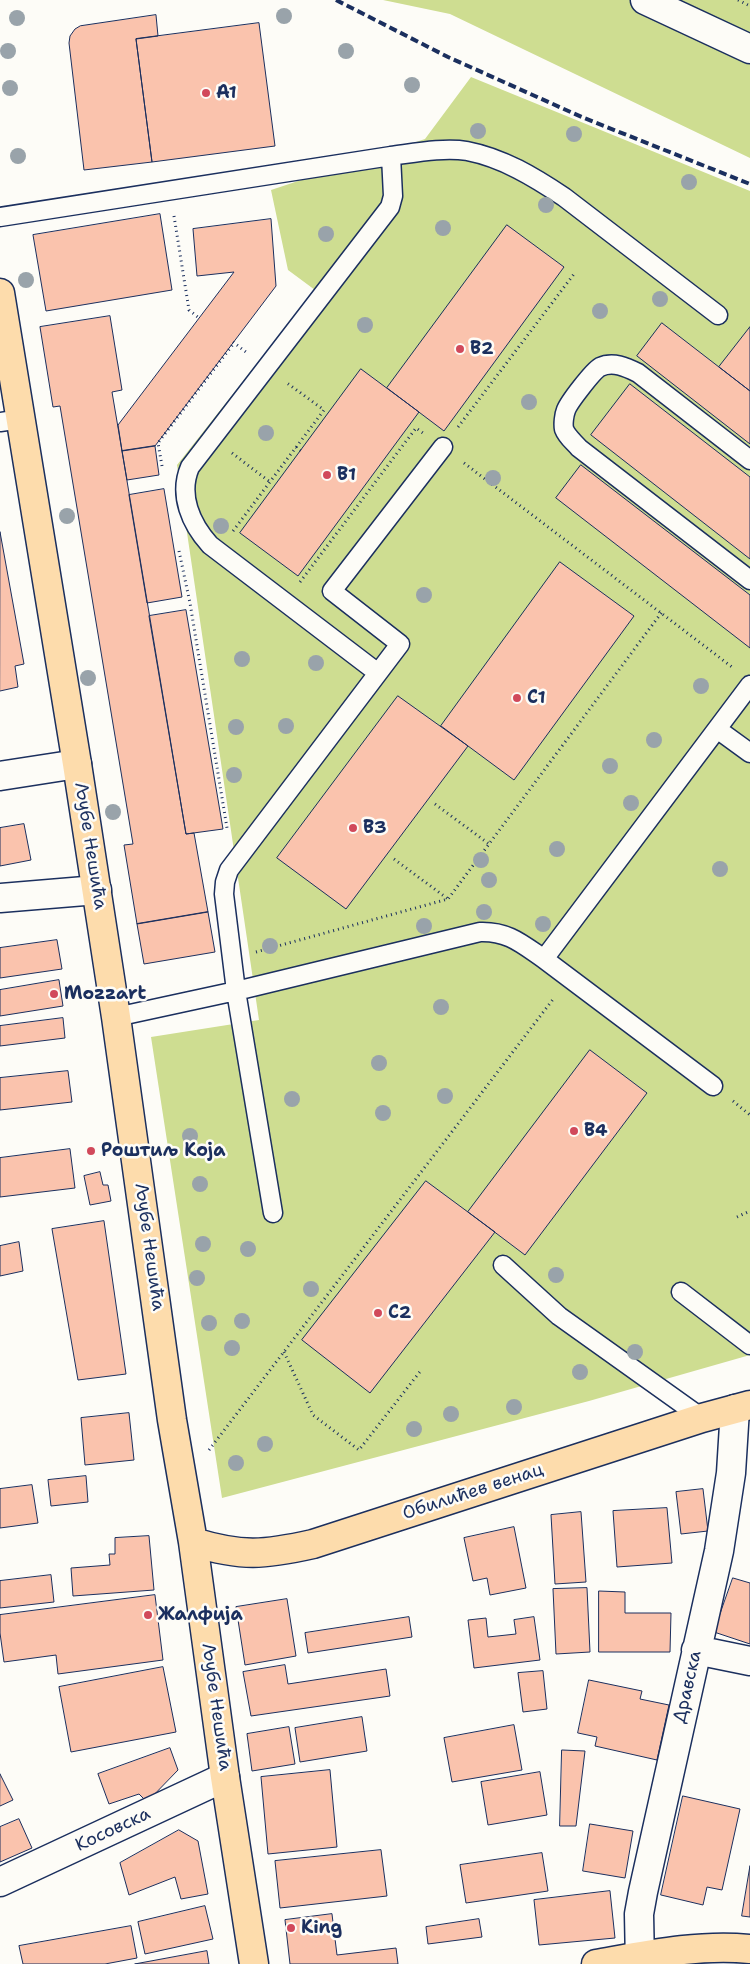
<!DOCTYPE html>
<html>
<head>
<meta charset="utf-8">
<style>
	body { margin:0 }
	canvas { display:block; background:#fdfcf7 }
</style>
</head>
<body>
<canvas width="750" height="1964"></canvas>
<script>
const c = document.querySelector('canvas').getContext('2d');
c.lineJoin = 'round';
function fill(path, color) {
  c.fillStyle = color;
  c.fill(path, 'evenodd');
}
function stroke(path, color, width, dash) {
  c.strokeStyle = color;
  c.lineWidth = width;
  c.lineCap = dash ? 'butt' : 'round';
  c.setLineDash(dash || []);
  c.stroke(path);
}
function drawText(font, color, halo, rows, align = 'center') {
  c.font = font + ' "Shantell Sans",sans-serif';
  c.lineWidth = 5;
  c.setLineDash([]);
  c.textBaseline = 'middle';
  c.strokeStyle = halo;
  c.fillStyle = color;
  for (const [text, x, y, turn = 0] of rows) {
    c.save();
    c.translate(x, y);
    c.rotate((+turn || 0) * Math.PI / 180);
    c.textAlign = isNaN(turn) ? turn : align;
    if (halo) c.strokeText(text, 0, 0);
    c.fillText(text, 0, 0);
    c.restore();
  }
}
fill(new Path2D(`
	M383 0H750V158L450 14Z
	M471 77 750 191V1355L589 1401 222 1498 151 1037 259 1020 177 465 315 290 288 270 271 190 425 139Z`), '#cedd91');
const building = new Path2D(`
	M156 15 158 36 136 39 152 162 84 170 69 43 70 36 75 29 80 26Z
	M259 23 275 146 152 162 136 39Z
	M160 214 172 290 46 311 33 235Z
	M271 219 276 286 155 446 122 451 118 425 234 272 197 276 193 229Z
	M507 225 564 267 444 431 387 388Z
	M110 316 122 390 112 392 122 451 186 834 194 833 208 912 137 924 124 845 133 844 60 406 53 407 40 327Z
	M662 323 750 391V444L637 356Z
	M750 327V391L719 367Z
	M361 369 419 412 298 576 240 533Z
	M630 384 750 477V559L591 435Z
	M155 446 159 475 127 480 122 451Z
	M581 465 750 595V648L556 498Z
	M164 489 182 597 147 603 129 495Z
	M0 532 24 664 15 666 18 687 0 691Z
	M560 562 634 616 514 780 441 726Z
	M186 610 223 829 186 834 149 616Z
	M398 696 468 746 346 909 277 858Z
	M24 824 31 860 0 866V828Z
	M208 912 215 952 144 964 137 924Z
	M57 940 62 969 0 978V948Z
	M59 980 63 1006 0 1016V990Z
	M63 1018 65 1038 0 1046V1026Z
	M590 1050 647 1093 525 1255 468 1212Z
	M68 1071 72 1102 0 1110V1078Z
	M70 1149 75 1188 0 1197V1158Z
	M100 1172 103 1185H108L111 1201 90 1205 84 1176Z
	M426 1181 495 1232 370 1393 302 1340Z
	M104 1221 126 1374 78 1380 52 1229Z
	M19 1242 23 1271 0 1276V1246Z
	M129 1413 134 1460 85 1465 81 1418Z
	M86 1476 88 1502 51 1506 48 1480Z
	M32 1485 38 1523 0 1528V1489Z
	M703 1489 708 1531 681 1534 676 1492Z
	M667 1508 672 1563 617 1567 613 1511Z
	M581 1512 586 1582 555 1584 551 1515Z
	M514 1527 526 1588 490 1595 487 1578 473 1581 464 1538Z
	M149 1536 154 1590 73 1596 71 1568 110 1565 109 1554H115V1538Z
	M51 1575 54 1602 0 1608V1581Z
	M733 1578 750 1583V1644L714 1632Z
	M587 1588 590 1652 556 1654 553 1589Z
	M599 1591 625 1592V1613H671L670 1652H599Z
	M155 1595 163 1660 58 1674 56 1655 4 1662 0 1633V1615Z
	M287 1599 296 1656 245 1665 236 1607Z
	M409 1617 412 1637 308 1653 305 1633Z
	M534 1617 540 1660 474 1668 468 1620 486 1618 488 1637 516 1634 514 1620Z
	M285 1665 288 1684 386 1669 390 1696 251 1716 243 1672Z
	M163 1667 176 1732 71 1752 59 1687Z
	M543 1671 547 1709 523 1712 518 1673Z
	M589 1680 642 1691 640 1699 669 1705 657 1760 595 1746 597 1737 578 1733Z
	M362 1717 367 1751 300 1762 295 1728Z
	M514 1725 522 1770 452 1782 444 1738Z
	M289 1727 295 1764 252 1771 247 1734Z
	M170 1748 178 1770 147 1802 139 1794 109 1804 98 1774Z
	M562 1750 585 1751 576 1826H560Z
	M330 1770 337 1847 268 1854 261 1777Z
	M540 1772 547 1815 488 1825 481 1782Z
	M0 1774 13 1800 0 1806Z
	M683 1796 740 1809 722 1890 707 1887 703 1905 661 1895Z
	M19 1819 32 1848 0 1862V1827Z
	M590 1824 633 1831 625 1878 583 1871Z
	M179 1830 198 1841 208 1894 181 1899 175 1877 129 1895 120 1863Z
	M381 1850 387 1896 280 1908 275 1861Z
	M542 1853 548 1891 466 1903 460 1865Z
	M750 1866V1917L742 1916Z
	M610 1891 615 1938 539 1945 534 1900Z
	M205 1906 213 1939 145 1954 138 1922Z
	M332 1914 337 1955 396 1948 398 1964H290L285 1920Z
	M479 1919 482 1937 428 1944 426 1927Z
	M131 1926 137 1958 105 1964H23L19 1946Z
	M207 1951 209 1964H135Z`);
fill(building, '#fac3ad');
stroke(building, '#1b2f5e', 1);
const service = new Path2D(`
	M391 156C414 153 444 147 467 151 503 158 534 177 564 197L718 315
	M0 217 391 156 393 196 390 207 190 467C178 495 191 524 210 545L378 673
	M0 422 21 419
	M750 460 638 373C626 367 613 361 600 367 593 371 569 402 566 410 564 415 563 424 564 429 567 437 574 442 579 448L750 580
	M717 729 750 753
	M544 959 750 685
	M116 1017 236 991 480 932C508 931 522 944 544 959L713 1086
	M273 1213 236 991 224 894 225 882 229 870 400 644 332 591 443 447
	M503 1265 559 1316 702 1418
	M681 1292 750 1345`);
const minor = new Path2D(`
	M645 0 750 49
	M0 776 77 764
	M0 898 97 890
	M696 1650 750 1661
	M0 1882 225 1777
	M640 1964 639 1914 643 1892 719 1551 731 1473 735 1409`);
const primary = new Path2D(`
	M0 293 77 764 116 1017 172 1420 193 1542 225 1777 254 1964
	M193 1542C242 1557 264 1555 313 1544L702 1418 750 1405
	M596 1964C647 1955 698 1944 750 1949`);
stroke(service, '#1b2f5e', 21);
stroke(minor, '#1b2f5e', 31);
stroke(primary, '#1b2f5e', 31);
stroke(new Path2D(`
	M738 0 750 6
	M174 216 189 310 199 318
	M233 342 246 352
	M458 427 574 274
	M296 447 301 451
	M232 453 270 482
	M464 463 732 667
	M162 466 158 443 234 343
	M233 531 324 410 287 383
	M179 551 190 603 227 828
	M300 582 416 428 423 433
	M435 804 489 844
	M394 859 448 899
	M256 952 448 899 662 612
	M733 1101 750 1115
	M737 1217 750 1211
	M284 1352 313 1415 359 1450 422 1369
	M209 1450 554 998`), '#1b2f5e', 3, [1, 4]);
stroke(service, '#fdfcf7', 18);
stroke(minor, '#fdfcf7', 28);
stroke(primary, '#fddcac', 28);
stroke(new Path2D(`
	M336 0 448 57 584 118 750 184`), '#1b2f5e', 4, [8, 4]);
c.fillStyle = '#99a3aa';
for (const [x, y] of [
	[284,16],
	[17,18],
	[8,51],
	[346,51],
	[412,85],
	[10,88],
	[478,131],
	[574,134],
	[18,156],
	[689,182],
	[546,205],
	[443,228],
	[326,234],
	[26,280],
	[660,299],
	[600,311],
	[365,325],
	[529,402],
	[266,433],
	[493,478],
	[67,516],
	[221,526],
	[424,595],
	[242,659],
	[316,663],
	[88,678],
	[701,686],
	[286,726],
	[236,727],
	[654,740],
	[610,766],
	[234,775],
	[631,803],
	[113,812],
	[557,849],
	[481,860],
	[720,869],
	[489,880],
	[484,912],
	[543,924],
	[424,926],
	[270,946],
	[441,1007],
	[379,1063],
	[445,1096],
	[292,1099],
	[383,1113],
	[190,1136],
	[200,1184],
	[203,1244],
	[248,1249],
	[556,1275],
	[197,1278],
	[311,1289],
	[242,1321],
	[209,1323],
	[232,1348],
	[635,1352],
	[580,1372],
	[514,1407],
	[451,1414],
	[414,1429],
	[265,1444],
	[236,1463]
]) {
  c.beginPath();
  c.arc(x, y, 8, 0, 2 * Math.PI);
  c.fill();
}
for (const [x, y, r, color] of [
	[206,93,5,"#d1495b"],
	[460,349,5,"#d1495b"],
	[327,475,5,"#d1495b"],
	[517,698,5,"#d1495b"],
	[353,828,5,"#d1495b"],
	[54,994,5,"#d1495b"],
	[574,1131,5,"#d1495b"],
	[91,1151,5,"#d1495b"],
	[378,1313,5,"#d1495b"],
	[148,1615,5,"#d1495b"],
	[291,1928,5,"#d1495b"]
]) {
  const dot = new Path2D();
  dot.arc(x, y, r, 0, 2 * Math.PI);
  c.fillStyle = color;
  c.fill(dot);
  stroke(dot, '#fdfcf7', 2);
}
drawText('bold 18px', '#1b2f5e', '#fdfcf7', [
	["A1",216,93],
	["B2",470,349],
	["B1",337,475],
	["C1",527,698],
	["B3",363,828],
	["Mozzart",64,994],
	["B4",584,1131],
	["Роштиљ Која",101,1151],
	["C2",388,1313],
	["Жалфија",158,1615],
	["King",301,1928]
], 'left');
drawText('18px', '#1b2f5e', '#fdfcf7', [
	["Љубе Нешића",90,846,81],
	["Љубе Нешића",149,1247,82],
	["Обилићев венац",473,1492,-18],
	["Дравска",688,1687,-77],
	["Љубе Нешића",216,1707,82],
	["Косовска",113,1830,-25]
]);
</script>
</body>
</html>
